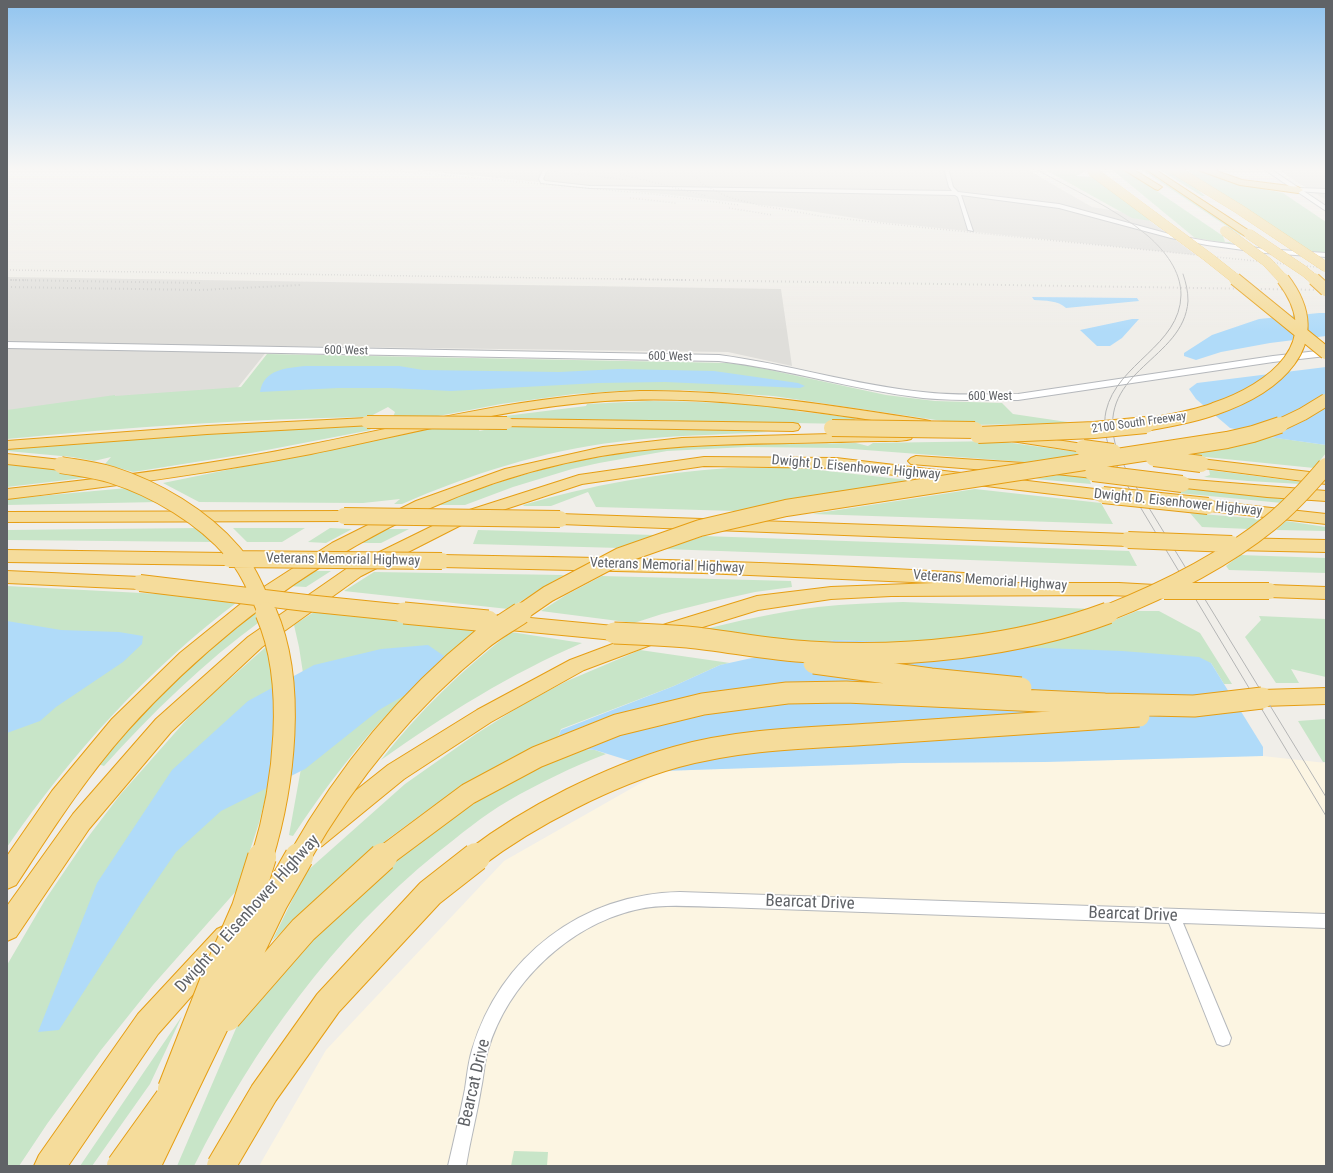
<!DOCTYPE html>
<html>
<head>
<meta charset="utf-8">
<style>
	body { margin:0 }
	#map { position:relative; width:1333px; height:1173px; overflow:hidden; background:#f0eee9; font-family:"Roboto Condensed",sans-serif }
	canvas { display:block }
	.frame { position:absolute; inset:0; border:8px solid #606367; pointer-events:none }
</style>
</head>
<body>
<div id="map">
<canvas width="1333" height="1173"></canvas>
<div class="frame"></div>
</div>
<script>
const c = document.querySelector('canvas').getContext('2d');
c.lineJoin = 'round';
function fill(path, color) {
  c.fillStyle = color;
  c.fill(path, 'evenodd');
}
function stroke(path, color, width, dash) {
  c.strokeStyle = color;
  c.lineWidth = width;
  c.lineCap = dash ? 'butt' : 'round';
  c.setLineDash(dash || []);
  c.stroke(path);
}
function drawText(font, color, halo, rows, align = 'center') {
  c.font = font + ' "Roboto Condensed",sans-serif';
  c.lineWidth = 3.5;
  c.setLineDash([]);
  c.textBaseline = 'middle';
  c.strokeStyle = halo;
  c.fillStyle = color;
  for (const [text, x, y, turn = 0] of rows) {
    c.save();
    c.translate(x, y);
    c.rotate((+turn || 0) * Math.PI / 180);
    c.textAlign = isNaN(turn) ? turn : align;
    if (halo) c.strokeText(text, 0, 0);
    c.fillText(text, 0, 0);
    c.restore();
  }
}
fill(new Path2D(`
	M1263 756 1326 763V1166H259L326 1050 504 861 662 771 902 763 1045 762Z`), '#fcf5e2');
fill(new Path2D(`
	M395 168H1027L1030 171 1092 207 1142 215 1196 255 880 222 797 209 662 194Z
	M1277 168H1326V200L1295 181Z
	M7 277 781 289 792 366 728 352 271 346 231 396 7 424Z`), '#dfdeda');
fill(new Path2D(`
	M1042 168H1082L1086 171 1076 176 1095 177 1165 230 1160 228 1151 221 1132 218Z
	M1110 168H1121L1132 174 1223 236 1225 242H1230L1233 244 1195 238Z
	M1139 168H1142L1245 236 1240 235Z
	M1157 168C1176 168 1191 184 1205 196H1202Z
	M1187 168H1194L1230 182 1283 193 1326 222V253L1305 250 1197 181Z
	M267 354 728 363 751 366 886 395 935 401 1002 403 1013 414 1074 423 970 425 773 396 683 390 620 391 574 394 501 404 433 417H393L395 412 388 407 369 417C248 419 128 427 7 439V410L115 395V396L241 387Z
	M648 401C697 401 745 404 794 408L796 411 856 418 850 424 506 418 505 416 586 406 587 404Z
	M365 425 371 430 246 454 133 472 105 464 111 457 94 461 72 457 7 451V446L164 433Z
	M447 425 481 426 479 431 505 426 749 430 768 432C718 435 667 435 617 442 542 451 471 474 402 504H394L400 499 363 503 199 502 163 483Z
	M1270 437 1326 445V453L1314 468 1186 455 1239 446Z
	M998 441 1077 452 1079 457 1037 463 839 448 747 447 667 451 599 463 572 469 513 487 465 505H435C491 484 547 465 606 456 688 442 773 445 856 443L868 446 873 443Z
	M7 463 42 467 92 477 7 487Z
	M728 468H800L918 481 736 511 596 507 588 492 551 506H524L523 505C592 485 657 473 728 468Z
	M1209 470 1302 482 1301 484 1248 481 1204 477 1210 475Z
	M1064 474 1088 476 1091 484 1035 479Z
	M1172 484 1291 494 1282 503 1178 493Z
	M127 488 159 502 7 505V499Z
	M975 489 1101 503 1113 524 812 514Z
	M1190 513 1262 519 1249 529 1202 527Z
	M1286 521 1326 527V531L1276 530Z
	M198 528 213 542 7 540V530Z
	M233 528H305L282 542H247Z
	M330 528 352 529 326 543 308 542Z
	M383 529H409L381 543H356Z
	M478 530 655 535 620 548 473 544Z
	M704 536 1129 551 1137 566 664 549Z
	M1240 555 1326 558V573L1229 570 1226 566Z
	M311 571H331L306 587 288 586Z
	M374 572 564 575 508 609 344 591Z
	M602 576 791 581 792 587 755 592 710 602 662 614 634 623 541 611 566 595Z
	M7 586 180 595 240 600C148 669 72 753 7 847Z
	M903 602 1094 609 1051 623 925 644 834 640 814 645 698 631C737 621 777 612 818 607 846 604 875 603 903 602Z
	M320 608 481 629C454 652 426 674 401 700 361 740 324 789 293 836L289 835 302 763 303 673 299 647 294 625Z
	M257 609 262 620C204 662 152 713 104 766L98 764 123 735 176 677Z
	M1137 611H1159L1200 633 1232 684H1224L1211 663 1017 647 1102 625Z
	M1259 616 1326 619V677L1291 669 1299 683H1276L1245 637 1261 620Z
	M511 632 582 643C510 674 446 714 381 760 419 711 462 670 511 632Z
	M268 645 273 679 271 762 266 795 259 823 237 890 153 985 101 1050 47 1124 19 1166H7V965L45 900 85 841 120 795 188 718 216 691Z
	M640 650 730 663 720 665 674 686 561 729 558 737 468 784 433 806 389 838 325 891 272 941 306 872 405 784 476 734 525 703 567 681Z
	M1326 719V762H1323L1298 721Z
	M579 749 595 750 606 754C572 767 539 783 508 801 482 816 460 835 437 853 333 937 254 1047 194 1166H177L246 1005 368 880 451 818 491 793 534 770Z
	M182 1016 150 1084 92 1166H80Z
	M514 1151 548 1152 547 1166H511Z`), '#c8e5c8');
fill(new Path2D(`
	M1032 297 1137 298 1139 301 1066 308C1058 300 1045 301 1034 300Z
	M1319 313H1326V336L1270 343 1221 352 1196 360 1184 356V353L1212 335 1259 319Z
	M1132 319H1139L1122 338 1110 346H1097L1080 330Z
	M306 366H399L423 370 559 372 619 369 714 371 798 383 805 386 800 388 665 382 598 383 451 391 390 388H338L260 392C264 369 286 368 306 366Z
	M1326 367V445L1276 438 1230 428 1196 399 1189 389 1197 383Z
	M7 621 61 630 119 632 143 636 142 644 123 662 56 707 40 721 7 733Z
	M834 640 1122 651 1199 657 1211 663 1263 747V756L1045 762 902 763 662 771 595 750 584 749 558 737 561 730 674 686 720 665Z
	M428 645 444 656 424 684 379 710 305 769 221 811 176 852 143 900 59 1030 38 1032 97 883 172 770 248 701 314 665 381 649Z`), '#b0dbf9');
const minor = new Path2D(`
	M544 168H548L543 179 545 181 590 186 952 191 949 187 944 168H948L953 187 958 192 1059 204 1173 235 1207 241 1265 249 1326 253V257L1265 253 1207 245 1171 238 1059 208 961 195 973 231 968 230 958 197 955 195 590 188 541 183 539 179Z
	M680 892 1326 914V928L1183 923 1231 1038 1229 1044 1223 1046 1217 1044 1169 923 723 907C694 907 664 903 635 910 568 926 508 983 488 1050 484 1062 484 1076 481 1089 477 1115 470 1140 466 1166H448C454 1140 460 1115 465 1089 467 1076 468 1063 472 1050 500 956 582 894 680 892Z`);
const tertiary = new Path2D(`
	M1298 188 1326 189V193L1296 191V189Z
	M7 342 719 355C788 364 854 385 923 392 954 396 987 394 1018 394L1273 356 1326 350V356L1273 362 1018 400C987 400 954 401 923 398 854 390 788 369 719 361L7 348Z`);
const secondary = new Path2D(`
	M1262 168H1269L1326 206V211Z`);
const motorway = new Path2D(`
	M1121 168H1131L1162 187 1158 190 1155 189Z
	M1144 168H1153L1254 234 1249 237 1245 236Z
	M1197 168H1208L1242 180 1298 187 1303 190 1298 193 1240 185 1198 170Z
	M640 391C736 390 830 405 925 420L930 421 932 424 930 427 925 428C819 412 713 394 605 401 505 408 409 434 311 454 211 473 109 487 7 499V489C109 478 212 465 313 444 422 422 529 395 640 391Z
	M367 418 372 419 374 422 372 425 207 434 7 449V441L207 426Z
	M507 419 793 423 798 424 800 427 798 430 793 431 502 426 500 423 502 420Z
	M906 432 911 433 913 436 911 439C901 442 890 441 879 441 863 441 847 442 831 442 766 444 700 443 635 451 437 475 260 585 128 730 85 778 51 832 16 885L7 889V856L52 791 112 719 180 653 253 594 332 543 416 501 505 469 603 447 682 438Z
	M1010 433 1083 444 1088 445 1090 448 1088 451 1083 452 1005 440 1003 437 1005 434Z
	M7 454 61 460 66 462 69 465 66 468 61 470 7 464Z
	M916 456 1024 463 1029 465 1032 468 1029 471 1024 473 911 464 908 461 911 458Z
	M704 457 836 458 1103 490 1109 491 1111 495 1109 499 1103 500 836 468 704 466 582 484 469 521 361 576 262 647 171 732 89 829 16 937 7 941V906L73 814 156 719 248 637 349 567 457 514 579 475Z
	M1201 459 1326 474V484L1196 467 1193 464 1196 461Z
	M1052 465 1093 468 1098 470 1101 473 1098 476 1093 478 1047 473 1044 470 1047 467Z
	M1182 479 1326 491V501L1267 497 1176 487 1174 484 1176 481Z
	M1208 501 1326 514V524L1202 510 1200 506 1202 502Z
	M344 511 350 512 352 516 350 520 344 521 7 522V512Z
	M560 514 1128 534 1134 536 1136 540 1134 544 1128 546 560 524 554 523 552 519 554 515Z
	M1232 538 1326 540V552L1232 550 1226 548 1223 544 1226 540Z
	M7 550 226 553 232 555 235 559 232 563 226 565 7 562Z
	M442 555C616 558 790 562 964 573L970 575 973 579 970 583H1119L1155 585 1161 586 1164 591 1161 596 1155 597 1109 595 891 596 831 599 758 610 680 634 584 670 491 722 404 779 322 846 314 849 306 846 302 838 306 830 388 765 477 710 570 660 666 624 757 596 831 587 935 583 703 573 442 567 436 565 433 561 436 557Z
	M7 571 140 577 146 579 149 583 146 587 140 589 7 583Z
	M1269 585 1326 587V599L1269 597 1263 596 1260 591 1263 586Z
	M499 615 614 626 621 628 624 633 621 638 614 640 499 629 492 627 490 622 492 617Z
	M1326 688V704L1262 706 1255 704 1252 698 1255 692 1262 690Z
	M226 925 235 929 239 938 235 947 158 1034 68 1166H34L39 1155 138 1014 217 929Z`);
stroke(minor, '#b5b8bc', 2);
stroke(tertiary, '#b5b8bc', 2);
stroke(secondary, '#b5b7bb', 2);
stroke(motorway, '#e69e13', 2);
fill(minor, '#fff');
fill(tertiary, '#fff');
fill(secondary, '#fff');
fill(motorway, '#f5dc9b');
stroke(new Path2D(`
	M1034 168C1072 190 1114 207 1148 236 1165 251 1181 271 1181 295 1180 346 1117 363 1106 411 1100 439 1117 467 1130 490L1326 816
	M1183 274C1186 283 1188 291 1188 301 1184 360 1097 370 1115 443 1120 460 1129 475 1138 490L1326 797`), '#b4b5b5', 1);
stroke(new Path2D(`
	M364 168 652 194 739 205
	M597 168 707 196
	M690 168 693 174 702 184 728 197 758 205 820 216 908 226 1326 268
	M638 170 642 168
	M551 171 627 180
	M630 198 676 203
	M729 208 773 215
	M7 270 687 280
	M7 280H27`), '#b4b5b5', 1.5, [0.5, 2.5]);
stroke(new Path2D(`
	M621 279 1326 290
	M7 280 202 283
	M7 287 200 290 301 285`), '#b4b5b5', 2, [0.5, 3.5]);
const motorwayBridgeFar4 = new Path2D(`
	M1172 168 1239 209 1326 267
	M1092 171 1208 257 1237 280
	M1225 231 1267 262 1284 280
	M1249 234 1304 271 1315 280`);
const motorwayBridgeFar3 = new Path2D(`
	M1235 279 1326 353
	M1314 279 1326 290
	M367 422 507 423
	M1140 426C1165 421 1190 418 1214 409 1273 389 1333 344 1283 279
	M1278 426 1303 414 1326 400`);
const motorwayBridgeFar2 = new Path2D(`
	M832 428 975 430
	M978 435 1094 430 1146 425
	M1083 448 1113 452
	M1154 458 1201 464
	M61 465C78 468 96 470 112 475 156 489 203 517 233 552 249 570 257 592 267 614
	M1093 473 1182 484
	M1103 495 1208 506
	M344 516 560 519
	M1128 540 1232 544
	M229 559 442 561
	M140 583 306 603 414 614
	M1164 591H1269
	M519 614 548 594 620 556 700 528 786 508 1227 440 1253 434 1280 425
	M1105 614C1163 591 1222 562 1270 523 1291 506 1309 486 1326 466`);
const motorwayBridgeFar1 = new Path2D(`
	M404 613 488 621
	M614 633C638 634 662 635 687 637 728 641 768 650 810 652 906 658 1017 647 1108 613
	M814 663 931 679 1021 688
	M262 858C284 786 297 683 266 613
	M299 858C346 775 407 700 481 640 493 630 508 622 521 613
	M382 858 468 794 537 757 617 725 703 704 787 693 846 692 1105 704 1194 706 1262 698
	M475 858C530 816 609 776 676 757 740 739 806 738 872 734 961 728 1050 722 1139 716`);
const motorwayBridge = new Path2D(`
	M227 1017 303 930 383 857
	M172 1089 215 979 246 908 262 857
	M121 1166 169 1099
	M146 1166 274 901 299 857
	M221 1166 264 1093 328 1003 430 893 476 857`);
stroke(motorwayBridgeFar4, '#e69e13', 10, []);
stroke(motorwayBridgeFar3, '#e69e13', 14, []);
stroke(motorwayBridgeFar2, '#e69e13', 18, []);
stroke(motorwayBridgeFar1, '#e69e13', 23, []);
stroke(motorwayBridge, '#e69e13', 30, []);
stroke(motorwayBridgeFar4, '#f5dc9b', 10);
stroke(motorwayBridgeFar3, '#f5dc9b', 12);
stroke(motorwayBridgeFar2, '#f5dc9b', 16);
stroke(motorwayBridgeFar1, '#f5dc9b', 21);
stroke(motorwayBridge, '#f5dc9b', 28);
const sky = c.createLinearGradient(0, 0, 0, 332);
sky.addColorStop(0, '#91c4ef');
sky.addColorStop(0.51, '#f8f7f5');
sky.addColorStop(1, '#f8f7f500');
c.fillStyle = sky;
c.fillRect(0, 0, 1333, 332);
drawText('12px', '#606367', '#fff', [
	["600 West",346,351,1],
	["600 West",670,357,1],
	["600 West",990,397],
	["2100 South Freeway",1139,423,-8]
]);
drawText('14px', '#606367', '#fff', [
	["Dwight D. Eisenhower Highway",856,468,5],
	["Dwight D. Eisenhower Highway",1178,503,6],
	["Veterans Memorial Highway",343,560,1],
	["Veterans Memorial Highway",667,566,2],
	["Veterans Memorial Highway",990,581,4]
]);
drawText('17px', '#606367', '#fff', [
	["Bearcat Drive",810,903,2],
	["Dwight D. Eisenhower Highway",248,914,-48],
	["Bearcat Drive",1133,915,2],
	["Bearcat Drive",475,1083,-77]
]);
</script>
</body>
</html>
